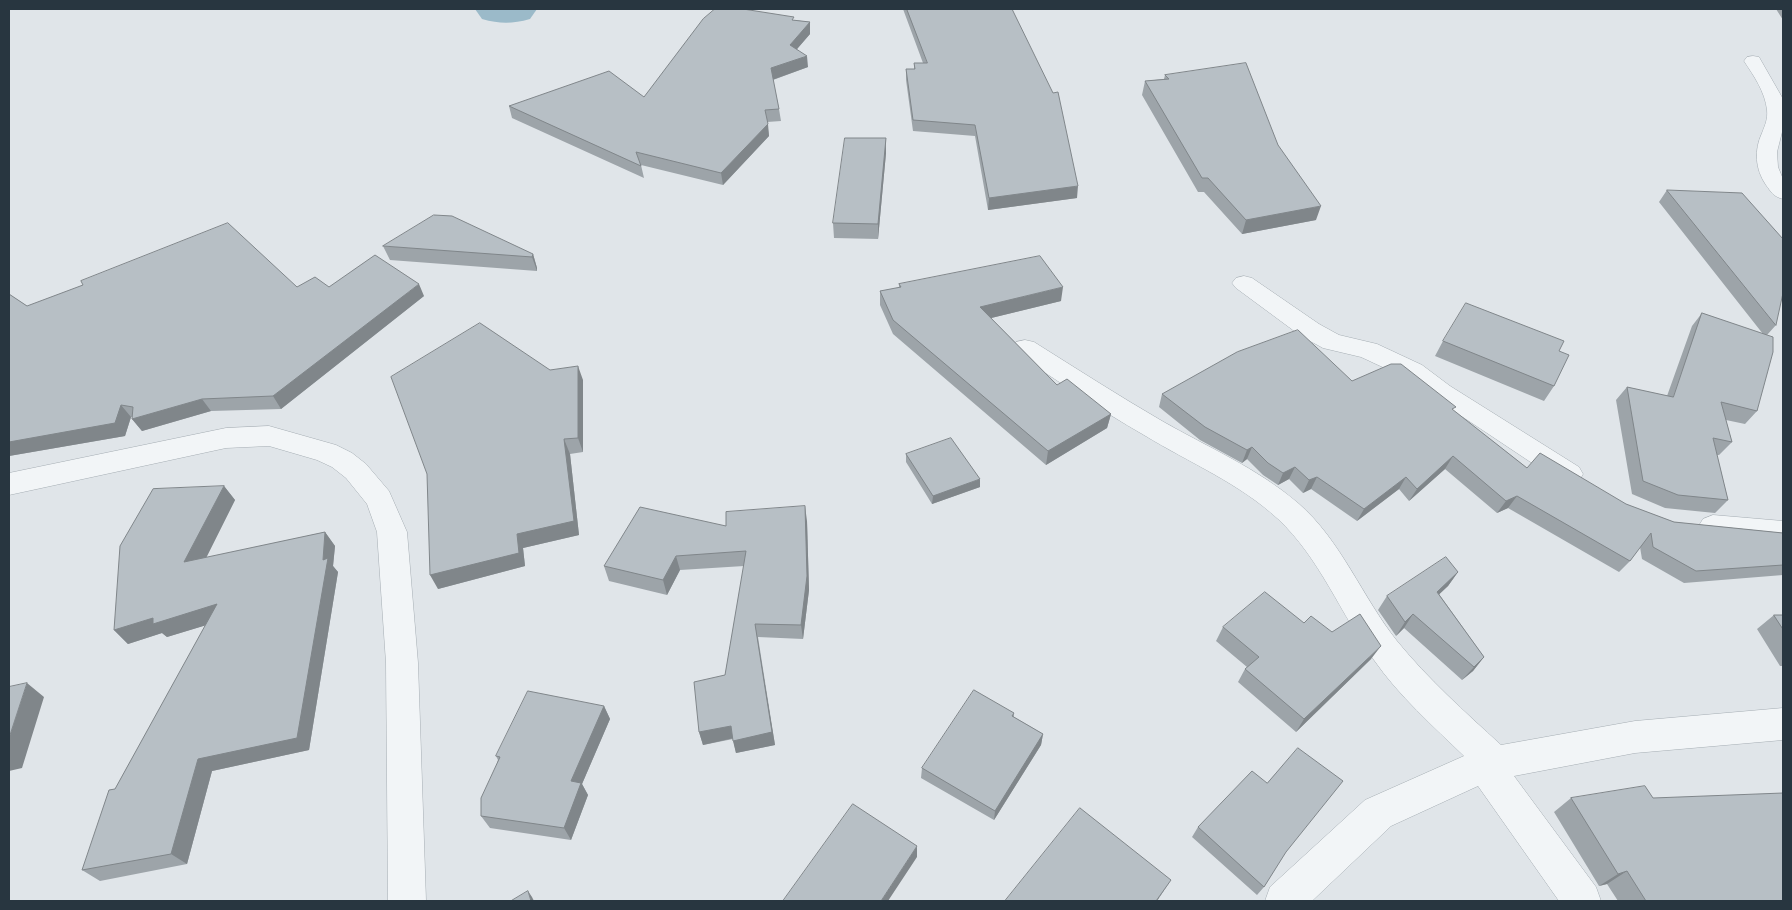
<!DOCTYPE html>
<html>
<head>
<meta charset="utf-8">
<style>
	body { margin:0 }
	#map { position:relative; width:1792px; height:910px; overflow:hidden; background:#e0e5e9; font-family:"Fira Sans",sans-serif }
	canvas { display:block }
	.frame { position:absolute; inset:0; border:10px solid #283640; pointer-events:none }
</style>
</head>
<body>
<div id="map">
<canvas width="1792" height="910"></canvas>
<div class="frame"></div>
</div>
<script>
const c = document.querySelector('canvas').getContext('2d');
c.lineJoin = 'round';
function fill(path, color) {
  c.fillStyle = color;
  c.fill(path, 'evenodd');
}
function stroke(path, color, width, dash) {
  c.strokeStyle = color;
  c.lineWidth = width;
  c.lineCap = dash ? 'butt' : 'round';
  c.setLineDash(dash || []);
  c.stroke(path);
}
fill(new Path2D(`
	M475 9H537L530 19C512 24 500 24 482 19Z`), '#9bbac9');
const minor = new Path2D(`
	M1753 56 1759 57 1783 99V128L1777 152 1778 167 1783 179V199C1774 197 1771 192 1766 185 1755 169 1754 150 1762 133 1765 125 1768 119 1767 110 1765 92 1754 76 1744 61L1747 57Z
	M1244 276 1252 278 1319 324 1339 335 1377 344 1422 365 1450 386 1579 467 1583 474 1579 481 1569 485 1559 481 1466 419 1432 398 1404 377 1361 357 1323 348 1301 336 1236 288 1232 283 1236 278Z
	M1025 340 1034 342C1077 369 1119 396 1162 421 1209 448 1257 468 1298 503 1341 540 1362 597 1397 641 1428 679 1465 712 1501 745L1635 721 1783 708V740L1635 753 1514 776 1596 887 1601 901H1559L1478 786 1391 826 1312 901H1265L1270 887 1365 800 1464 756C1433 726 1399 696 1374 660 1341 615 1320 558 1278 519 1239 483 1190 463 1144 435 1100 410 1059 381 1016 354L1013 348 1016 342Z
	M269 426 336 445 352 453 366 464 389 491 407 532 418 663 426 901H388L386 663 377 532 367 504 346 478 332 467 317 460 269 446 226 448 9 495V473L226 428Z
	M1713 515 1783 521V545L1713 539 1703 535 1698 527 1703 519Z`);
stroke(minor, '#a5adb3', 1);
fill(minor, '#f2f5f7');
fill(new Path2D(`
	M903 9H1012L1077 198 988 210 975 136 913 131 906 80V69H914V63H923Z
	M1776 9H1783V20Z
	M794 20 810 22V34L797 49 808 67 773 80 779 109 781 121 767 122 769 136 723 185 641 165 644 178 512 118 509 106 644 97Z
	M1165 75 1278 145 1316 220 1242 234 1204 192H1198L1142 95 1145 81 1164 79Z
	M886 138V153L878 239 834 238 833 223Z
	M1667 190 1776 325 1767 335 1757 411 1745 424 1726 420 1732 442 1719 455H1717L1728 500 1715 513 1665 508 1632 494 1616 400 1627 387 1667 396 1692 326 1702 313 1763 334 1659 202Z
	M383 246 533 254 537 268V271L390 260Z
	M899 284 1061 301 991 318 1057 385 1111 414 1107 428 1046 465 893 334 880 305V291L899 288Z
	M297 287H329L424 296 281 409 211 411 142 431 132 419V417H131L125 436 9 456V294L27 306Z
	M1443 341 1559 351 1554 386 1544 401 1435 356Z
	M550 370 583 380V452L570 454 579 535 523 548 525 566 438 589Z
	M1352 381 1454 411 1527 468 1674 522 1783 533V575L1684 583 1642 559 1640 547 1630 561 1619 572 1508 508 1497 513 1445 469 1409 501 1399 489 1357 521 1311 489 1303 493 1289 479 1278 485 1263 475 1247 459 1242 463 1200 440 1159 407 1162 394Z
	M906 454 980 487 932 504 906 462Z
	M224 486 235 500 206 558 325 532 335 546 333 566 338 572 309 750 212 771 187 864 100 881 82 870 115 789 206 625 167 637 162 633 128 644 114 630Z
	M807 521 809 590 803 639 758 637 775 745 736 753 733 739 703 745 699 732 725 675 744 566 680 570 667 595 609 581 604 566 726 526Z
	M1458 572 1448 586 1439 594 1484 657 1473 671 1462 680 1404 628 1396 636 1378 610 1387 596Z
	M1774 615H1783V666H1780L1757 629Z
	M1304 623 1332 632 1371 659 1296 732 1238 682 1245 669 1247 667 1216 641 1223 627Z
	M604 706 610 719 582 784 588 795 571 840 490 828 481 816 498 760 496 756Z
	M1014 713V717L1043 734 1041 745 994 820 921 778 922 768Z
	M1571 798H1653L1783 901H1618L1607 884 1599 886 1554 812Z
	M1198 827 1285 853 1264 887 1257 895 1192 837Z`), '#9da4a9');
fill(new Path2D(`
	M810 22V34L791 56 790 45Z
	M807 56 808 67 772 80 771 68Z
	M768 124 769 136 723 185 721 173Z
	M886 138V153L878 239V224Z
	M1078 186 1077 198 988 210 989 198Z
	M1321 206 1316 220 1242 234 1246 220Z
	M533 254 537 268V271L532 257Z
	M419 284 424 296 281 409 273 396Z
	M1063 287 1061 301 979 321 980 307Z
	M578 366 583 380V452L578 438Z
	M202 399 211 411 142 431 132 419Z
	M121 405 131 417 125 436 9 456V442Z
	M1111 414 1107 428 1046 465 1048 451Z
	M564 439 570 454 579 535 523 548 525 566 438 589 430 575 517 534Z
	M1252 447 1247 459 1242 463 1247 450Z
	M1453 456 1445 469 1409 501 1417 489Z
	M1295 467 1289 479 1278 485 1283 473Z
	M1317 477 1311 489 1303 493 1309 480Z
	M1406 477 1399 489 1357 521 1364 509Z
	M980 479V487L932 504 933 496Z
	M224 486 235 500 197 576 184 562Z
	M1517 496 1508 508 1497 513 1506 501Z
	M805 506 807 521 809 590 803 639 801 625Z
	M325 532 335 546 333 566 338 572 309 750 212 771 187 864 171 854 198 759 323 560Z
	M676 556 680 570 667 595 663 580Z
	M1458 572 1448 586 1427 606 1437 592Z
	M217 604 230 618 167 637 162 633 128 644 114 630 153 618Z
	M1413 614 1404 628 1396 636 1405 622Z
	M755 624 775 745 736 753 733 741Z
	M1381 646 1371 659 1296 732 1304 719Z
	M1484 657 1473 671 1462 680 1474 667Z
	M27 683 44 697 22 768 9 771V738Z
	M604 706 610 719 582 784 588 795 571 840 564 828 571 781Z
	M731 726 734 738 703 745 699 732Z
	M1043 734 1041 745 994 820 995 811Z
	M917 846V857L888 901H881Z
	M1627 871 1607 884 1599 886 1618 874Z
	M1171 880 1157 901H1156Z
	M528 891 532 897 534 901H531Z`), '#80868a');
const building = new Path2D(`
	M715 9H743L794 17 792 20 810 22 790 45 807 56 771 68 779 109 765 110 768 124 721 173 636 152 641 166 509 106 609 71 644 97 703 19Z
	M907 9H1012L1053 93 1058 92 1078 186 989 198 975 125 913 120 906 69H915L914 63H927Z
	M1246 63 1278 145 1321 206 1246 220 1208 178H1202L1145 81 1169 79 1165 75Z
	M845 138H886L878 224 833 223Z
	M1667 190 1742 193 1783 239V293L1776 325Z
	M434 215 452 216 533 254 532 257 383 246Z
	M228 223 297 287 315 277 329 287 375 255 419 284 273 396 202 399 132 419 133 407 121 405 115 423 9 442V294L27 306 83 285 81 281Z
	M1040 256 1063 287 980 307 1057 385 1067 379 1111 414 1048 451 893 320 880 291 901 287 899 284Z
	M1466 303 1564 341 1559 351 1569 355 1554 386 1443 341Z
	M1702 313 1773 337V352L1757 411 1721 402 1732 442 1713 438 1728 500 1678 495 1643 481 1627 387 1673 397Z
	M480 323 550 370 578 366V438L564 439 574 521 517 534 519 553 430 575 427 474 391 377Z
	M1298 330 1352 381 1391 364H1401L1456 407 1452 409 1527 468 1540 453 1626 504 1674 522 1783 533V565L1696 571 1653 547 1651 533 1630 561 1517 496 1506 501 1453 456 1417 489 1406 477 1364 509 1317 477 1309 480 1295 467 1283 473 1268 463 1252 447 1247 450 1205 427 1162 394 1237 352Z
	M951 438 980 479 933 496 906 454Z
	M224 486 184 562 325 532 323 560 328 558 297 738 198 759 171 854 82 870 109 790 115 789 217 604 153 624V618L114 630 120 546 153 489Z
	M805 506 807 576 801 625 755 624 772 732 733 741 731 726 699 732 694 682 725 675 746 551 676 556 663 580 604 566 640 507 726 526V512Z
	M1446 557 1458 572 1437 592 1484 657 1474 667 1413 614 1405 622 1387 596Z
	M1265 592 1304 623 1311 616 1332 632 1360 614 1381 646 1304 719 1245 669 1259 657 1223 627Z
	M1774 615H1783V629Z
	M27 683 9 738V687Z
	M974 690 1014 713 1012 716 1043 734 995 811 922 768Z
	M528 691 604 706 571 781 581 783 564 828 481 816V798L500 757 496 756Z
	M1298 748 1343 781 1286 852 1264 887 1198 827 1252 771 1267 783Z
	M1645 786 1653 798 1783 793V901H1646L1627 871 1618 874 1571 798Z
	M853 804 917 846 881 901H783Z
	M1080 808 1171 880 1156 901H1005Z
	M528 891 531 901H511Z`);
fill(building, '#b7bfc5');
stroke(building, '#80868a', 1);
</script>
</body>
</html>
